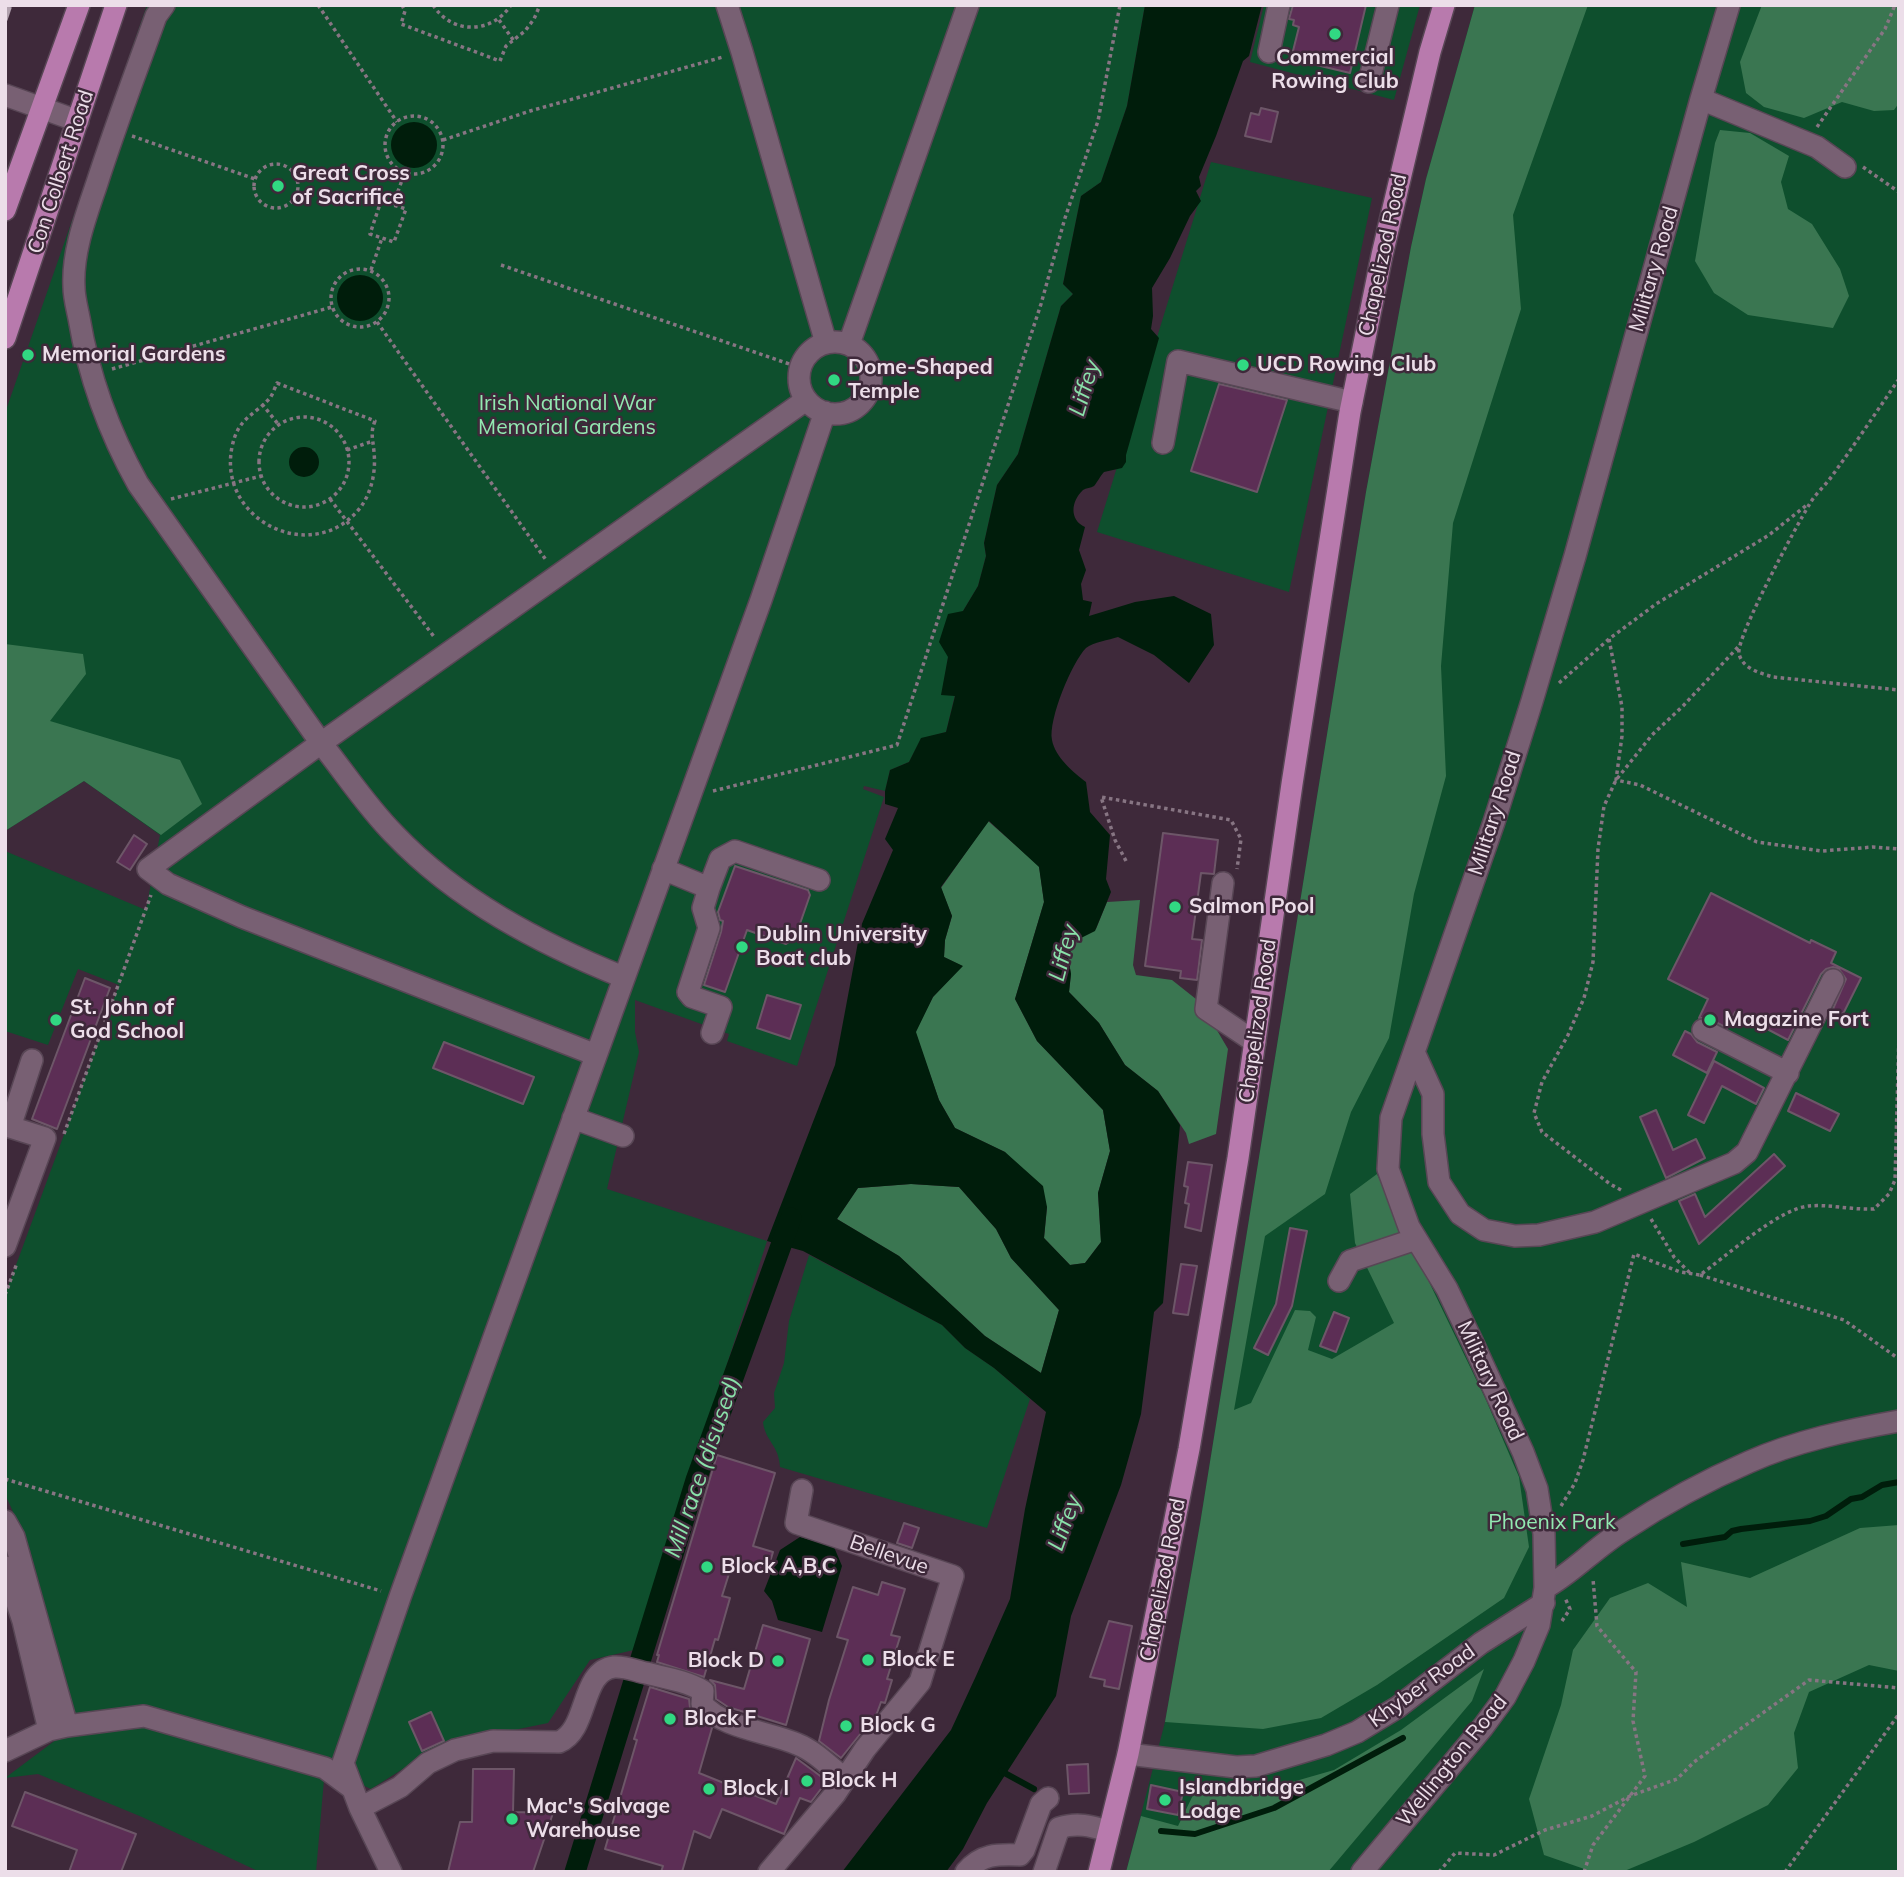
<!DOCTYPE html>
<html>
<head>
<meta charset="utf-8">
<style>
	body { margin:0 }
	#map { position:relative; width:1904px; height:1877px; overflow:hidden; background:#3e293a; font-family:Mulish,sans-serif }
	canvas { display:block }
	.frame { position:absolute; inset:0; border:7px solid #ecdee9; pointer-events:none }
</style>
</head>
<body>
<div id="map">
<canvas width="1904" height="1877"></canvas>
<div class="frame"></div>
</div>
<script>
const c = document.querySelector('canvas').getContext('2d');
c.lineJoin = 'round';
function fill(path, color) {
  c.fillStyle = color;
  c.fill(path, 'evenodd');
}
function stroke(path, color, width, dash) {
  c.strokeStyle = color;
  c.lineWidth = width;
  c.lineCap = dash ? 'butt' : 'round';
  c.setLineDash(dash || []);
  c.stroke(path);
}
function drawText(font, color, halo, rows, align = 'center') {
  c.font = font + ' Mulish,sans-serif';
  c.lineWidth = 5;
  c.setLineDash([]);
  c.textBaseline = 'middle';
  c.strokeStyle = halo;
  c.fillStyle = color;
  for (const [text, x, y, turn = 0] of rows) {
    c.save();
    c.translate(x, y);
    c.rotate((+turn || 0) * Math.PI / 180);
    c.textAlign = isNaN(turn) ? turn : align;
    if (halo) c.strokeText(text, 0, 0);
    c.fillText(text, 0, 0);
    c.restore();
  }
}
fill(new Path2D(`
	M147 5H1145L1127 106 1101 182 1081 196 1063 284 1073 294 1061 306 1018 454 997 485 984 543 986 556 978 586 963 611 948 657 942 695H955L946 732 921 739 909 762 890 770 885 791 864 786 863 789 884 797 797 1066 727 1041 729 1034 635 1000V1032L639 1052 607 1189 767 1241 634 1650 590 1660 548 1723 441 1745 371 1789 325 1768 316 1872H260L142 1817 38 1774 5 1778 77 1724 30 1550 5 1494V1295L119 985 78 969 48 1045 5 1031V851L146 910 160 835 84 781 5 831V413Z
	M1264 5H1420L1394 100 1250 62Z
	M1475 5H1899V1872H1126L1165 1722 1200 1524 1366 492 1411 247 1426 179Z
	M1211 162 1372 198 1289 592 1097 532Z
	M809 1255 942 1325 965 1348 994 1368 1030 1399 987 1528 780 1467C779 1445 765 1441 763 1422L775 1408 774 1393 784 1363 789 1321Z`), '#0e4f2d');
fill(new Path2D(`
	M1475 5H1588L1513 215 1521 309 1453 523 1441 666 1446 776 1414 894 1389 1038 1351 1112 1325 1194 1265 1236 1234 1410 1251 1403 1295 1310 1310 1311 1316 1317 1308 1350 1332 1359 1394 1323 1355 1243 1350 1194 1377 1174 1486 1400 1519 1477 1529 1547 1504 1598 1377 1685 1321 1718 1263 1729 1165 1722 1200 1524 1366 492 1411 247 1426 179Z
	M1762 5H1899V103L1894 110 1874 111 1842 102 1804 118 1764 107 1746 93 1740 62Z
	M1720 130 1750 133 1789 156 1781 182 1788 209 1812 224 1840 269 1849 296 1833 328 1748 315 1714 293 1695 261 1715 143Z
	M5 644 83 654 86 674 50 721 180 760 202 804 161 835 84 781 5 831Z
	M988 821 1039 866 1044 902 1015 999 1037 1041 1103 1110 1110 1151 1098 1193 1101 1242 1085 1263 1070 1265 1044 1238 1047 1207 1005 1152 955 1128 939 1100 915 1032 933 997 962 966 944 957 945 940 952 916 941 888Z
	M1140 900 1133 965 1136 975 1172 980 1201 1003 1228 1049 1216 1134 1189 1144 1186 1133 1158 1091 1125 1065 1099 1023 1069 992 1071 974 1068 957 1075 940 1096 929 1107 902Z
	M911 1184 959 1187 996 1229 1011 1258 1059 1310 1041 1373 985 1336 899 1256 837 1219 858 1188Z
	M1899 1525V1671L1869 1665 1809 1692 1794 1733 1798 1768 1768 1805 1694 1842 1622 1872H1593L1544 1855 1529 1799 1561 1705 1573 1650 1610 1598 1648 1583 1687 1607 1681 1562 1750 1578 1860 1528Z
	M1484 1669 1472 1701 1328 1872H1126L1141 1816 1178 1826 1195 1791 1254 1793 1334 1770 1401 1730Z`), '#3a7651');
fill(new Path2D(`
	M1145 5H1262L1249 56 1243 61 1216 136 1199 177 1201 186 1196 191 1201 201 1190 216 1170 258 1152 288 1153 316 1151 329 1159 338 1126 455V462L1122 468 1104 472C1100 476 1097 483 1094 486 1091 488 1086 488 1083 490 1071 501 1069 520 1085 527L1079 550 1086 570 1081 584 1083 600 1092 602 1089 616 1135 602 1174 596 1211 614 1214 645 1189 683 1154 655 1118 637C1109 640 1093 642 1086 648 1072 662 1048 720 1052 740 1055 757 1074 773 1086 782L1090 812 1110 835 1106 879 1111 892 1095 931 1075 941 1068 957 1071 974 1069 992 1099 1023 1125 1065 1158 1091 1180 1125 1163 1303 1154 1312 1141 1414 1121 1485 1071 1616 1056 1696 987 1803 963 1849 946 1872H842L951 1730 976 1676 1010 1599 1025 1509 1046 1412 994 1368 965 1348 942 1325 803 1251 767 1241 835 1065 861 926 893 850 885 839 898 808 885 804V791L890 770 909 762 921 738 946 732 955 696 941 695 948 657 939 642 948 614 963 611 978 586 986 556 984 543 997 485 1018 454 1061 306 1073 294 1063 284 1081 196 1101 182 1127 106ZM989 821 1039 867 1044 902 1015 999 1037 1041 1103 1110 1110 1151 1098 1193 1101 1242 1085 1263 1070 1265 1044 1238 1047 1207 1043 1186 1005 1152 955 1128 939 1100 916 1032 933 997 963 966 944 957 945 940 952 916 941 887ZM911 1184 959 1187 996 1229 1011 1258 1059 1310 1041 1373 985 1336 899 1256 837 1219 858 1188Z
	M391 145a23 23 0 1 1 46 0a23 23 0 1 1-46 0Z
	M337 298a23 23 0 1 1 46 0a23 23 0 1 1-46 0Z
	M289 462a15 15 0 1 1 30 0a15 15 0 1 1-30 0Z
	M800 1537 834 1547 842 1566 822 1632 778 1620 772 1601 764 1591 780 1550Z`), '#001d0b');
stroke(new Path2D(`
	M1683 1544 1725 1537 1732 1531 1741 1529 1810 1521 1826 1516 1851 1499 1862 1497 1882 1485 1899 1482
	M1001 1771 1034 1789
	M1161 1831 1195 1834 1274 1808 1403 1738`), '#001d0b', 6);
stroke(new Path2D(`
	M575 1872 696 1480 791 1218`), '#001d0b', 21);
const building = new Path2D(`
	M1293 5H1366L1350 73 1291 59 1299 27 1293 25 1294 20 1289 19Z
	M1261 108 1278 112 1271 142 1245 136 1251 113 1259 115Z
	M1219 384 1287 400 1257 492 1191 471Z
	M1163 833 1218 840 1214 874 1201 873 1192 939 1202 940 1197 980 1180 978 1181 971 1145 966Z
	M134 835 147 844 130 870 117 862Z
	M735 866 808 890 810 895 795 938 786 944 747 930 725 992 704 985 721 932 723 921 720 920 718 912Z
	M1711 893 1810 943 1811 940 1836 952 1831 963 1861 978 1843 1014 1833 1009 1846 979 1839 969 1833 967 1826 969 1821 974 1788 1040 1735 1012 1727 1028 1708 1018H1699L1708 999 1668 979Z
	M85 978 110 988 57 1129 32 1119Z
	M767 995 801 1005 790 1039 757 1028Z
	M1685 1031 1691 1034 1697 1042 1717 1052 1707 1073 1673 1055Z
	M444 1042 534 1077 523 1104 433 1068Z
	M1714 1061 1764 1088 1756 1104 1722 1086 1704 1123 1688 1115Z
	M1796 1093 1839 1114 1830 1131 1788 1111Z
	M1656 1110 1673 1150 1696 1139 1705 1158 1666 1178 1640 1117Z
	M1774 1154 1785 1166 1699 1244 1679 1201 1695 1194 1705 1217Z
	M1188 1162 1212 1165 1201 1231 1185 1227 1189 1204 1185 1203 1188 1187 1184 1186Z
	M1290 1228 1307 1231 1292 1306 1268 1355 1254 1348 1276 1304Z
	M1181 1264 1197 1266 1188 1315 1173 1313Z
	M1334 1312 1349 1318 1336 1352 1320 1346Z
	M717 1455 775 1473 753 1546 773 1552 767 1572 733 1561 722 1596 730 1598 718 1640 715 1639 704 1677 657 1662 659 1655H657Z
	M904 1523 919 1528 912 1548 897 1543Z
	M882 1582 905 1589 891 1635 900 1637 887 1679 892 1680 885 1703 881 1702 877 1713 841 1758 819 1741 829 1700 848 1640 837 1637 853 1587 878 1595Z
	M1109 1621 1132 1626 1119 1689 1104 1686 1105 1680 1090 1677Z
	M763 1625 810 1639 786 1725 728 1707 716 1699 715 1685 710 1680 744 1689Z
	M650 1687 689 1699 690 1708 693 1713 712 1728 699 1773 776 1804 796 1758 827 1781 811 1802 800 1798 784 1834 722 1809 710 1838 694 1831 682 1872H661L663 1866 605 1849 637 1740 634 1739Z
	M431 1712 444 1741 422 1751 409 1722Z
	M1088 1764 1089 1793 1069 1794 1067 1765Z
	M473 1769H514L513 1812 553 1813 533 1872H448L460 1822H472Z
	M1151 1785 1183 1792 1178 1815 1147 1809Z
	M25 1792 136 1834 121 1872H69L77 1850 12 1826Z`);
fill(building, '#5c2e55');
stroke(building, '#6d5668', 2);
const minor = new Path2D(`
	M164 5 156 16C136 72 115 127 97 183 86 216 72 252 74 287 74 297 77 308 79 318 89 378 109 432 138 484L321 743 148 869 168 884 242 917 596 1055
	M727 5 742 52 826 343
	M1269 52 1279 5
	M1369 82 1388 5
	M5 95 78 121
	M1701 99 1817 147 1845 167
	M799 378a36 36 0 1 1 72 0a36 36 0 1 1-72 0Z
	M849 344 968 5
	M1163 443 1178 361 1352 402
	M663 869 709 888 703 908 709 928 688 992 692 997 721 1007 712 1033
	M1223 883 1206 1009 1255 1042
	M709 888 720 859 735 851 819 880
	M623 977C539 943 457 900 394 834 367 807 345 773 321 743L806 400
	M1703 1030 1788 1073
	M1414 1052 1433 1094V1134L1439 1182 1460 1214 1484 1230 1515 1236 1539 1235 1595 1222 1734 1163 1747 1152 1833 980
	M573 1118 623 1136
	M5 1246 45 1138 10 1127 32 1060
	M1339 1281 1350 1261 1416 1239
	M5 1521 14 1537 67 1726 49 1730 5 1751
	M5 1567 23 1621 49 1730
	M1545 1588C1572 1573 1595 1548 1622 1531 1660 1506 1707 1480 1749 1462 1796 1441 1848 1430 1899 1421
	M67 1726 144 1716 325 1768 352 1788
	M1128 1754 1236 1767 1256 1766 1326 1745 1357 1732 1398 1707 1481 1643 1544 1603
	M360 1808 343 1763 400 1597 761 600 825 412
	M391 1872 360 1808 400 1787 428 1763 455 1750 493 1741 559 1742C589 1730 580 1671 614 1667 625 1666 636 1671 646 1673 666 1678 686 1681 703 1691L702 1704C724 1729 767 1731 797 1744 815 1751 830 1767 845 1779
	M769 1872 835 1794 865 1749 920 1682 953 1576 796 1523 802 1490
	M966 1872C981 1854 997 1854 1020 1855L1024 1850 1041 1804 1048 1798
	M1044 1872 1059 1828C1077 1822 1091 1826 1109 1831
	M1362 1872 1483 1727 1505 1697 1524 1661 1539 1625 1545 1588 1544 1534 1537 1489 1523 1452 1472 1341 1447 1289 1409 1227 1388 1169 1391 1118 1494 822 1532 701 1575 556 1701 99 1729 5`);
const major = new Path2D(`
	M5 210 79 5
	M5 338 116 5
	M1099 1872 1128 1754 1189 1449 1238 1158 1292 784 1350 412 1382 255 1430 52 1444 5`);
stroke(minor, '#584655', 24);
stroke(major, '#584655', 24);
stroke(new Path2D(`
	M318 5 397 122
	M402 5 405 11 401 24 500 61 506 46 525 31 534 19 540 5
	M433 5C452 35 492 34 511 5
	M499 20 514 41
	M385 145a29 29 0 1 1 58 0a29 29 0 1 1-58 0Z
	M1817 127 1885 29 1895 5
	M132 136 255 179
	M443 140 530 111 723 57
	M254 186a22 22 0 1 1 44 0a22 22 0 1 1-44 0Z
	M1863 167 1899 192
	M381 201 406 209 394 242 370 234Z
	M393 205 405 172
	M501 265 801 368
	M331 298a29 29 0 1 1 58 0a29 29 0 1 1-58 0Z
	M371 270 382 238
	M377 322 546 560
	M112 369 332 307
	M1899 379C1877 411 1855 444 1832 476 1825 486 1815 494 1809 505 1797 525 1735 639 1739 654 1743 669 1760 673 1773 677L1899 690
	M277 383 375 421C370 433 373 439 374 452 376 471 372 492 360 508 313 567 217 521 232 447 238 417 254 416 270 398 273 394 275 387 277 383Z
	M262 404 278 424
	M259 462a45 45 0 1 1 90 0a45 45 0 1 1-90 0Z
	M347 450 373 441
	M171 499 261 476
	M330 499 435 638
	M1609 639 1622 707V736L1616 780 1640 785 1757 842 1822 851 1873 847 1899 849
	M1559 683 1609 639 1656 604 1769 535 1808 504
	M713 791 897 745 1041 304 1065 218 1098 121 1120 5
	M1126 861 1115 840 1101 797 1231 820 1241 839 1237 869
	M64 1134 151 895
	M1621 1190 1610 1184 1542 1132 1534 1113 1542 1082 1568 1035 1584 998 1593 962 1598 849 1604 806 1616 780 1652 735 1683 706 1739 646
	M1651 1219 1674 1257 1691 1274
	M1700 1275 1844 1320 1899 1359
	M5 1295 17 1263
	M5 1479 381 1591
	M1561 1506 1575 1483 1583 1460 1634 1254 1680 1272 1700 1275C1725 1257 1780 1208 1809 1206 1827 1204 1852 1210 1874 1209L1889 1194 1895 1180 1899 1034
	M1562 1621 1570 1609 1565 1598
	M1198 1785 1211 1787V1783
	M1439 1872 1455 1853 1494 1855 1545 1830 1592 1816 1630 1796 1677 1779 1694 1762 1809 1680 1899 1688
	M1584 1872 1593 1845 1645 1776 1633 1721 1636 1672 1597 1626 1593 1579
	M1785 1872 1899 1714`), '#877583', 3.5, [3.5, 3.5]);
stroke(minor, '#786073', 21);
stroke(major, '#b87aad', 21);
stroke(new Path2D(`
	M5 20 10 5`), '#b1a1ae', 5, [14, 7]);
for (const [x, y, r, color] of [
	[1335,34,7,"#31d882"],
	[278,186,7,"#31d882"],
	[28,355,7,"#31d882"],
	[1243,365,7,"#31d882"],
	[834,380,7,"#31d882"],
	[1175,907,7,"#31d882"],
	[742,947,7,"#31d882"],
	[56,1020,7,"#31d882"],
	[1710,1020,7,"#31d882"],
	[707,1567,7,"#31d882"],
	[868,1660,7,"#31d882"],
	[778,1661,7,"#31d882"],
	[670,1719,7,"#31d882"],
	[846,1726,7,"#31d882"],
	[807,1781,7,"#31d882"],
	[709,1789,7,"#31d882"],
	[1165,1800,7,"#31d882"],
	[512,1819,7,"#31d882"]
]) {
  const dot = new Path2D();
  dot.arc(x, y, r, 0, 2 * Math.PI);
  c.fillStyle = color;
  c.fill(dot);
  stroke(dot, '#3e293a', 2.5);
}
drawText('bold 21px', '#ecdee9', '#3e293a', [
	["Commercial",1335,58,"center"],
	["Rowing Club",1335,82,"center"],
	["Great Cross",292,174],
	["of Sacrifice",292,198],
	["Memorial Gardens",42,355],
	["UCD Rowing Club",1257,365],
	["Dome-Shaped",848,368],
	["Temple",848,392],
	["Salmon Pool",1189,907],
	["Dublin University",756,935],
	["Boat club",756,959],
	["St. John of",70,1008],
	["God School",70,1032],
	["Magazine Fort",1724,1020],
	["Block A,B,C",721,1567],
	["Block E",882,1660],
	["Block D",764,1661,"right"],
	["Block F",684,1719],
	["Block G",860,1726],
	["Block H",821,1781],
	["Islandbridge",1179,1788],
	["Lodge",1179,1812],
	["Block I",723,1789],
	["Mac's Salvage",526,1807],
	["Warehouse",526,1831]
], 'left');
drawText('21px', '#ecdee9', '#3e293a', [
	["Con Colbert Road",61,172,-72],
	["Chapelizod Road",1383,255,-78],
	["Military Road",1654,269,-74],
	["Military Road",1495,813,-72],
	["Chapelizod Road",1258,1021,-82],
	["Military Road",1490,1381,65],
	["Bellevue",889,1555,19],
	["Chapelizod Road",1163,1580,-79],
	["Khyber Road",1422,1686,-36],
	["Wellington Road",1452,1761,-51]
]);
drawText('21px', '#92e9b1', '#3e293a', [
	["Irish National War",567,404],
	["Memorial Gardens",567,428],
	["Phoenix Park",1552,1523]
]);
drawText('italic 23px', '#8ae2aa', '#3e293a', [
	["Liffey",1085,388,-73],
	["Liffey",1064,953,-75],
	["Mill race (disused)",703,1467,-71],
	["Liffey",1065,1523,-70]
]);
</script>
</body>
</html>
